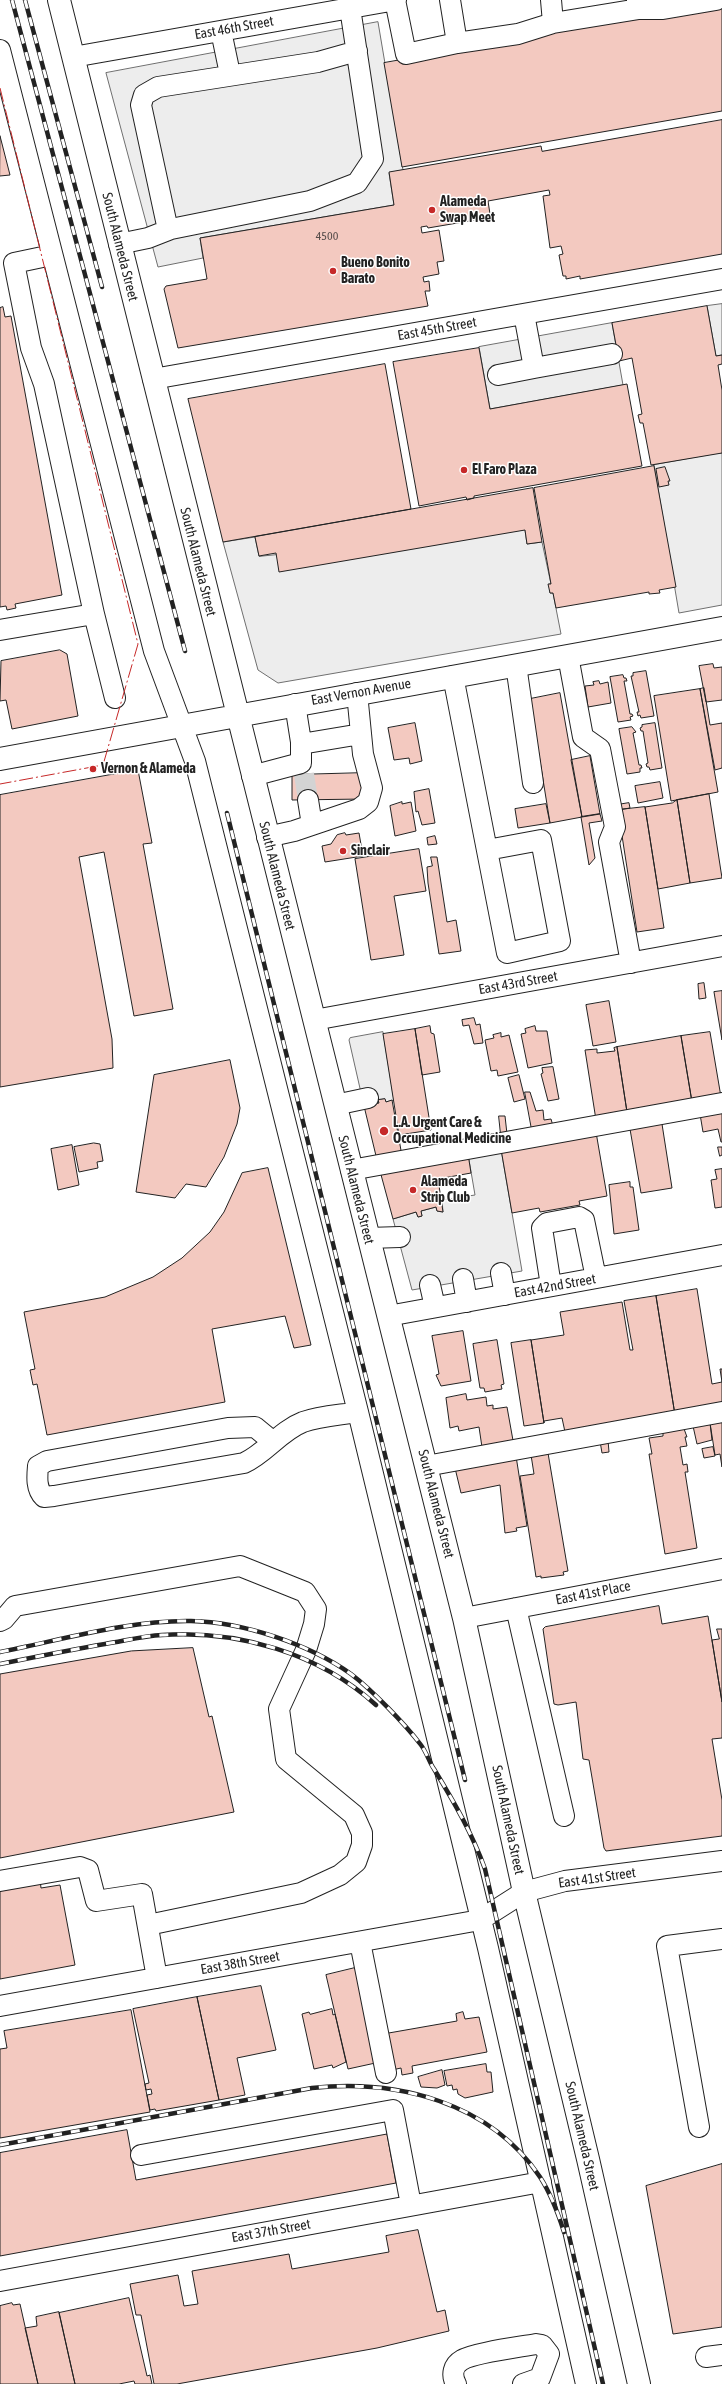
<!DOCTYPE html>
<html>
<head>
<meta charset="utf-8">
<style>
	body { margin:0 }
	canvas { display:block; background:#fff }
</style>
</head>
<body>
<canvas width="722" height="2384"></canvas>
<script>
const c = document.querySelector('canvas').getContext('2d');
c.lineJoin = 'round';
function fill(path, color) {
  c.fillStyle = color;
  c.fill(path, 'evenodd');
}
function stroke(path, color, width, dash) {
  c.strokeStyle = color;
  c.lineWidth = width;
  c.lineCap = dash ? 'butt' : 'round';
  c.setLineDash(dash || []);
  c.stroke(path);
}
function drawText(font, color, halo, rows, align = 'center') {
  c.font = font + ' "Asap Condensed",sans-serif';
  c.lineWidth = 3;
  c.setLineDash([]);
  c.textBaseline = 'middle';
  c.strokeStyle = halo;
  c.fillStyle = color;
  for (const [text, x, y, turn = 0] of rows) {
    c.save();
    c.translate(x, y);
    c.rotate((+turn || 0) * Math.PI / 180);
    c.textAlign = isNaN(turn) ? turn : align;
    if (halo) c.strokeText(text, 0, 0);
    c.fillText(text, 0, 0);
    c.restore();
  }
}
const parking = new Path2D(`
	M378 22 403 170 389 173 394 205 200 238 203 258 158 267 106 73Z
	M722 304V355L716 356 707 306Z
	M612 323 623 385 490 409 479 347Z
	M718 453H722V605L679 613 654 465Z
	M525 530 527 544 542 542 551 584H549L550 593H553L561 634 278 683 258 670 223 542 255 537 259 556Z
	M383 1032 394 1100 386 1102 385 1099 378 1100 379 1103 364 1106 349 1040 350 1038Z
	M501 1149 522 1271 412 1290 393 1219 416 1212 418 1217 422 1216 421 1211 436 1207 437 1211 443 1212 442 1200 475 1195 468 1154Z`);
fill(parking, '#ededed');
stroke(parking, '#6f6f6f', 1);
const building = new Path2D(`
	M722 3V111L402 167 384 63Z
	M722 120V254L580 279V276L566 279V276H563L559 255 563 254 561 246 550 248 543 196 550 195 549 190 488 201 490 214H487V218L428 228 427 226 421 227 422 233 439 230 444 261 437 262 439 274 423 277 424 282 429 281 430 291H425L428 306 178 348 164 289 166 286 207 279 200 238 394 205 389 172 541 146 542 151Z
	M0 136 10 175 0 176Z
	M707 306 716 356 722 355V364L718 365 722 390V453L651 465 643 423H640L638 415 642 414 632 358 619 361 612 323Z
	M3 307 5 317 11 316 62 595 15 604 16 608 7 610 6 606 0 607V308Z
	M479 348 490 409 627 384 642 466 474 496V498L467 500 466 497 419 506 393 362Z
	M385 364 411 509 223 542 188 399Z
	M654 466 676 587 659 590 660 593 649 594V592L556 608 553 593H550L548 584H551L534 488Z
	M665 467 670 481H668L669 485 659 487 656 469Z
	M533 488 542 542 527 544 525 530 279 572 276 553 259 556 255 537Z
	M60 650 67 654 78 716 12 729 6 700 0 701 1 661Z
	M713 664 714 668 722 667V700L706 702 699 666Z
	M646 671 654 716 641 718 640 715 638 716 637 712H639L631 676H633V673Z
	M623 675 624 678H626L627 681H624L630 714H632L633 716 630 717 631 720 618 722 610 677Z
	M599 681 600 684 608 682 611 703 588 707 585 686 594 685 593 682Z
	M704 688 710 725 722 723V768L715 770 700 689Z
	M700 689 718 792 671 801 654 696Z
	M560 693 582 817 550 823 530 699Z
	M415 723 422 761 410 764 409 758 394 760 388 728Z
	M655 723 662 768 650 770 649 767H647L646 764 648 763 643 731H641L640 728 642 727V725Z
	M632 727 636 732 633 733 639 765H641L642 768H640V772L627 774 619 729Z
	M590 756 600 814 582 817 571 760Z
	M138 770 152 843 143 844 173 1009 134 1016 104 852 79 857 112 1039 113 1068 0 1087V795Z
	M364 773V799L292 800V775Z
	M660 782 663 798 638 803 635 786Z
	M429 789 435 823 422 825 418 811 416 812 414 792Z
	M709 794 722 878 690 883 677 800Z
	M677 800 690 883 658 889 645 807 672 803Z
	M402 802V804L411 802 416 831 395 836 390 806Z
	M629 803 630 808 618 810 617 805Z
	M546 804 550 823 518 828 515 809Z
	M645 807 664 928 637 932 618 810Z
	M600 814 602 821 589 823 595 858 589 865 581 817Z
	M345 833 346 835 359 833 363 856 325 862 322 846 331 844 337 835Z
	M435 836 437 844 428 845 427 838Z
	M419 849 426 891 394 896 404 955 371 960 355 859Z
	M431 857H437L447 922 456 920 461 951 439 954 428 883 427 867 432 866Z
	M704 983 706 998 699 999 698 984Z
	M722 991V1040L714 992Z
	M609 1001 616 1042 593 1046 586 1005Z
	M474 1018 476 1025 480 1024 483 1043 474 1044 469 1025 463 1026 462 1020Z
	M430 1026 431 1033 434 1034 440 1072 422 1075 415 1029Z
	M535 1026 536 1031H547L552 1063 528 1068 521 1034 526 1033 525 1029Z
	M415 1029 431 1130 399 1135 383 1034Z
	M710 1032 721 1097 692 1102 681 1036Z
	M501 1033V1037L509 1035 518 1072 498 1076 497 1070 491 1071 485 1040 494 1038 493 1035Z
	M681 1036 692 1102 627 1112 617 1047Z
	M617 1047 627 1112 596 1120 585 1050 597 1049V1053L615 1051 614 1048Z
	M230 1060 240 1108 237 1124 224 1157 206 1187 186 1184 175 1198 136 1192 154 1075Z
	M553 1067 559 1099 548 1101 541 1074 543 1073 542 1068Z
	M519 1075 525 1099 514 1102 508 1078Z
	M525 1092H530L536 1111 543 1110 544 1120 551 1119 553 1126 532 1130Z
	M385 1099 386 1102 392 1100 402 1156 377 1160 364 1106 379 1103 378 1100Z
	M722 1110V1142H721L718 1129 703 1132 700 1114Z
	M499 1116H505L507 1134 501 1135Z
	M662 1124 672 1188 641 1193 630 1129Z
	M596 1132 607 1196 579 1201 580 1205 540 1212 539 1208 512 1213 501 1149Z
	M94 1143 100 1144 103 1161 97 1162 98 1168 79 1172 74 1147Z
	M72 1145 79 1185 58 1190 51 1149Z
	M718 1147H722V1155L720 1156Z
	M468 1154 471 1173 438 1179 443 1212 437 1211 436 1207 421 1211 422 1216 418 1217 416 1212 393 1219 380 1171Z
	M268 1168 311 1345 294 1348 285 1316 212 1329 225 1402 47 1435 37 1384 33 1385 30 1370 35 1369 24 1312 105 1297 153 1277 182 1258 210 1232 224 1212 242 1173Z
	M722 1169V1207L715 1208 711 1180 717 1179 715 1170Z
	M630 1182V1187H633L639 1230 614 1234 609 1185Z
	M697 1289 712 1384 722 1382 720 1369H722V1407L675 1415 656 1296Z
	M656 1296 675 1415 565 1432 562 1418 544 1421V1423L531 1340 564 1335 560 1312 622 1302 630 1350H633L624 1301Z
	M463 1331 471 1381 441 1386 436 1375 439 1374 432 1336Z
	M497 1340 504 1384 501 1385 502 1389 485 1392 484 1388H480L473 1344Z
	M531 1340 544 1423 524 1426 511 1343Z
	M466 1394 467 1400 486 1397 487 1406 493 1405V1409L507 1407 514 1446 483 1454 479 1427 459 1431 458 1426 450 1428 446 1398Z
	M722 1419V1467L720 1454 715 1455 710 1423Z
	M710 1423 712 1440 697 1444 693 1426Z
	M683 1426 687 1437H685L687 1446 680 1447 683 1465 687 1464 688 1472H685L697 1548 665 1554 649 1454H652L649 1438 663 1436V1429Z
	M608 1440 609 1452 602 1453 600 1441Z
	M713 1447 715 1456 704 1458 702 1449Z
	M548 1453 568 1571 563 1572 564 1575 541 1578V1576L536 1577 534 1564 520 1476 534 1474 531 1455Z
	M516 1456 527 1526 516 1528 517 1531 505 1533 500 1485 461 1493 455 1468Z
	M659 1606 662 1624 708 1616 722 1702V1738L712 1739 722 1800V1836L606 1851 604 1848 589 1760 583 1759 576 1702 558 1705 554 1704 543 1629 545 1627Z
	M717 1629H722V1702L712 1640 719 1639Z
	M193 1648 209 1717 212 1716 234 1812 0 1858V1674L131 1651Z
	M40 1879 41 1888 60 1885 75 1965 0 1979V1887Z
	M359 1967 380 2062 348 2069 326 1975Z
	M261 1986 276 2050 237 2058 245 2095 219 2100 197 1997Z
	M197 1997 219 2100 156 2111 155 2109 150 2110 147 2095 152 2094 151 2089 146 2090 145 2084 149 2083 133 2009Z
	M332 2009 333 2015 335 2014 346 2062 333 2068 332 2065 314 2069 302 2014 309 2012 310 2014Z
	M131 2010 150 2112 0 2138V2049L7 2048 4 2031Z
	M463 2012 465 2019 479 2017 487 2052 412 2066 413 2073 402 2075 401 2068 392 2070 383 2034 457 2021 456 2014Z
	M486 2064 487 2072H491L493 2092 465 2098 458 2094 457 2089 453 2090 452 2085 447 2086 444 2071Z
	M442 2070 445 2085 437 2088 421 2087 418 2077Z
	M127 2130 136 2180 387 2134 396 2183 0 2256V2153Z
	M722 2164V2327L673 2334 646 2186Z
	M418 2230 437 2312 445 2310 449 2331 377 2348 177 2384H154L141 2315H136L130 2284 178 2275 184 2306 198 2304 192 2271 289 2254 292 2269 389 2252 386 2236Z
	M129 2298 147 2376 150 2375 152 2384H135L134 2381 119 2384H75L59 2313Z
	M12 2303 13 2305 20 2304 38 2384H0V2306Z
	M59 2312 75 2384H38L25 2328 37 2326 36 2317Z`);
fill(building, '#f3c9c0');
stroke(building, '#222', 1);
stroke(new Path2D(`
	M304 774 308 800`), '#d3d3d3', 20, [20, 10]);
const minor = new Path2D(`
	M395 0 406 54 457 43 450 0
	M551 0 553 23 639 9 637 0
	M639 9H663L716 0
	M221 31 230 74
	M457 43 518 34 553 23
	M0 50 154 651 195 761 358 1412 488 1948 586 2384
	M73 57 396 0
	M168 230 141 105 144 95 158 87 318 62 357 51
	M119 244 148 238 171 229 310 201 357 183 373 159 350 8
	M524 314 534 368 612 354
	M498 375 534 368
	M153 379 722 279
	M94 614 115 698
	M0 630 94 614 44 384 31 348 14 263 52 255
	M568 656 583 737 600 749 615 827 609 842 631 963
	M516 665 533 783
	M453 676 507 953 560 941 541 840 487 850
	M301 744 361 734
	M252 776 301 763V742L295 704
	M308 800 312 825
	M267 837 294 831 359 809 368 802 372 788 363 754 357 693
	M314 1020 722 946
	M335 1105 368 1098
	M351 1170 722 1103
	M368 1238 400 1237
	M501 1273 505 1295
	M463 1279 467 1302
	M430 1285 435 1307
	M551 1286 542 1228 547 1223 579 1217 584 1220 596 1278
	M388 1316 722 1255
	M272 1441 255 1427 228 1428 47 1461 38 1466C37 1477 36 1489 44 1497L54 1496 244 1463C266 1453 280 1431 303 1422 320 1416 341 1415 358 1412
	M426 1466 722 1412
	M516 1608 564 1816
	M464 1618 722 1569
	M0 1621 4 1619 15 1606 240 1566 305 1592 316 1609 314 1624 306 1650 279 1709 286 1759 354 1815 362 1833V1845L356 1862 340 1875 301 1893 148 1925
	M0 1881 80 1867 88 1870 96 1901 142 1894 157 1978
	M360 1942 386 2073
	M0 2006 480 1920 524 1892 565 1881 722 1861
	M699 2127 667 1946 722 1939
	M141 2155 393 2110 411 2205
	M0 2281 541 2182
	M706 2357 722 2355
	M456 2384C451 2375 453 2365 462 2360 473 2353 520 2347 536 2344L542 2345 549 2354
	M523 2384 540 2378 549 2354`);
const major = new Path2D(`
	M59 0 464 1618 524 1892 588 2159 639 2384
	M0 759 722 628`);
stroke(minor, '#222', 22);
stroke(major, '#222', 24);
stroke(minor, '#fff', 20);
stroke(major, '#fff', 22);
const rail = new Path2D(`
	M12 0 185 651
	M25 0 102 287
	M227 813 465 1780
	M0 1652C61 1640 129 1620 191 1621 243 1622 309 1644 351 1674 372 1690 405 1724 421 1745 427 1753 429 1762 434 1769 454 1802 472 1833 485 1869L603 2384
	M0 1664C35 1657 70 1650 105 1644 124 1641 143 1636 162 1635 238 1630 319 1653 376 1705
	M0 2145 312 2088C397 2079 490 2102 540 2177 551 2194 558 2213 564 2232`);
stroke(rail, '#222', 4.5);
stroke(rail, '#fff', 3, [9]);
stroke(new Path2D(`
	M0 88 138 644 103 765 0 784`), '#c62828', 1, [14, 3, 2, 3]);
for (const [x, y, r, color] of [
	[432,210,4,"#c62828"],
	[333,271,4,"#c62828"],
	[464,470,4,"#c62828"],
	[93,769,4,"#c62828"],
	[343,851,4,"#c62828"],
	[384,1131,5,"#c62828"],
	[413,1190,4,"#c62828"]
]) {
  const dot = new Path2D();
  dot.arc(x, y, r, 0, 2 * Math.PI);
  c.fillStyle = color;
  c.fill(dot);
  stroke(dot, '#fff', 1.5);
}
drawText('12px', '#564c4a', null, [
	["4500",327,236]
]);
drawText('14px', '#222', '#fff', [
	["East 46th Street",234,28,-10],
	["South Alameda Street",120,247,76],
	["East 45th Street",437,329,-10],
	["South Alameda Street",198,562,76],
	["East Vernon Avenue",361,692,-10],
	["South Alameda Street",277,876,76],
	["East 43rd Street",518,983,-10],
	["South Alameda Street",356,1190,76],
	["East 42nd Street",555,1286,-10],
	["South Alameda Street",436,1504,76],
	["East 41st Place",593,1593,-11],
	["South Alameda Street",508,1820,78],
	["East 41st Street",597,1878,-8],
	["East 38th Street",240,1963,-10],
	["South Alameda Street",582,2136,77],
	["East 37th Street",271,2231,-10]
]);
drawText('bold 14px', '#222', '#fff', [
	["Alameda",440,202],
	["Swap Meet",440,218],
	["Bueno Bonito",341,263],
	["Barato",341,279],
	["El Faro Plaza",472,470],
	["Vernon & Alameda",101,769],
	["Sinclair",351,851],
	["L.A. Urgent Care &",393,1123],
	["Occupational Medicine",393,1139],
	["Alameda",421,1182],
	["Strip Club",421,1198]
], 'left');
</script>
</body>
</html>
